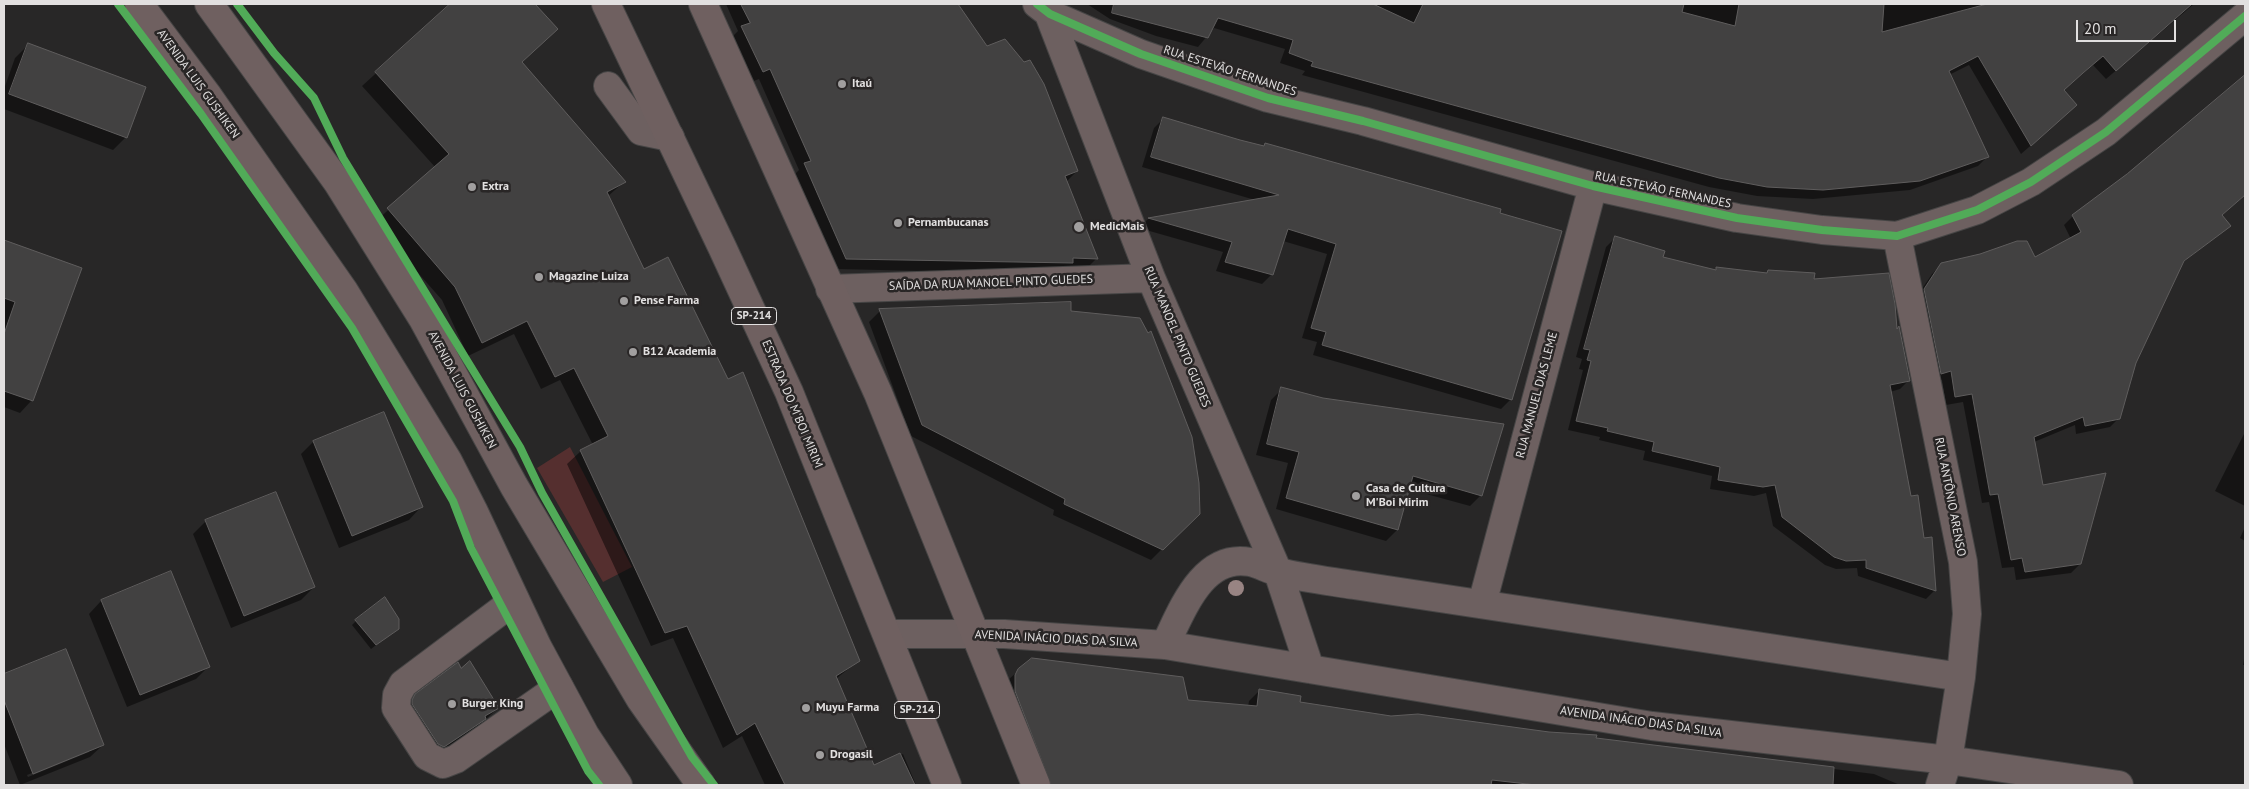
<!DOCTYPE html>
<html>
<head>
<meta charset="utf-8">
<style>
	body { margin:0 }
	#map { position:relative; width:2249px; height:789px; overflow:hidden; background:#282727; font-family:"PT Sans",sans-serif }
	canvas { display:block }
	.frame { position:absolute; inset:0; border:5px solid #e2e0e0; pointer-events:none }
	.scale { position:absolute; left:2076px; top:20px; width:100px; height:22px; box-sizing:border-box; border:2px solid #e2e0e0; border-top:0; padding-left:6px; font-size:15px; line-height:18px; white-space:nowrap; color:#e2e0e0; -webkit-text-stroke:4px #292626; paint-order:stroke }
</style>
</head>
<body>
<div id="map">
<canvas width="2249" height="789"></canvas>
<div class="frame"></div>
<div class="scale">20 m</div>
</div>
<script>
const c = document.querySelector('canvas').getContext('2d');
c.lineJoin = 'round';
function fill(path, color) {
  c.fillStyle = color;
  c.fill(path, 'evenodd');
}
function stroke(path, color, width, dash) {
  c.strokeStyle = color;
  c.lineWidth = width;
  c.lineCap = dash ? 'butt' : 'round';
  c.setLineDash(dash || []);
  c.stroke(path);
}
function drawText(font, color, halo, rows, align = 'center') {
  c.font = font + ' "PT Sans",sans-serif';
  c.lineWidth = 5;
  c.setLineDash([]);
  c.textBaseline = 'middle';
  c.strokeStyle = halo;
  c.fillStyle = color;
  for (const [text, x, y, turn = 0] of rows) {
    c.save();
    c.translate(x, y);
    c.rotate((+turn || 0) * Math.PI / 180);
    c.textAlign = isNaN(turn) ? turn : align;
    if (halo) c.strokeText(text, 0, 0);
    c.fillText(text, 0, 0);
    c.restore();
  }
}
fill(new Path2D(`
	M570 447 632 567 603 582 537 468Z`), '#552f2f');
fill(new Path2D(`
	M452 4H533L556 29 521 63 624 182 607 197 643 271 859 660 836 679 874 766 903 754 916 785H765L742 736 723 748 673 638 651 646 567 464 581 451 593 445 560 380 541 389 514 334 468 356 442 300 374 223 435 167 362 86Z
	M726 4H960L958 6 1077 171 1066 182 1097 258 1086 269 1060 274 835 269 794 175 799 170 759 79 751 82 731 38 738 31Z
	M1087 4H2194L2106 79 2093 65 2063 90 2066 115 2021 154 1969 65 1949 75 1987 157 1978 166 1910 190 1813 199 1757 196 1709 187 1302 75 1305 71 1280 63 1285 49 1214 28 1198 47 1156 36 1110 19Z
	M28 45 126 137 113 150 4 109V89L15 58Z
	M2245 77V195L2221 216 2230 226 2181 264 2134 363 2119 418 2110 427 2076 434 2075 425 2034 442 2042 486 2080 564 2071 573 2016 580 2014 567 2002 568 1989 502 1982 503 1963 402 1946 405 1942 380 1932 382 1915 299 1932 274 1942 264 2034 258 2071 239 2064 225 2073 216 2128 175Z
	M1164 118 1262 147 1265 144 1499 213 1511 399 1501 409 1313 355 1317 342 1302 338 1327 254 1283 241 1272 274 1262 284 1216 271 1223 252 1139 228 1148 219 1255 200 1142 167 1154 128Z
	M1615 238 1662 258 1714 271 1716 268 1766 274 1768 272 1813 281 1896 331 1909 380 1900 389 1890 392 1910 498 1923 539 1931 538 1934 591 1926 599 1858 576 1857 568 1836 569 1825 565 1773 526 1766 493 1754 496 1710 489 1712 476 1643 460 1645 451 1599 440 1600 437 1568 430 1583 370 1579 369 1582 359 1576 357 1606 247Z
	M4 242 80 269 32 400 20 413 4 407Z
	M880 311 1198 513 1151 560 1053 515 1054 510 911 436 869 322Z
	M1282 389 1481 495 1470 506 1408 489 1397 530 1386 541 1276 509 1288 463 1256 455 1271 400Z
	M2245 432V506L2215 491Z
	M313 442 421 507 409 520 339 548 301 454Z
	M206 521 314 587 301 600 231 628 193 534Z
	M2245 527V541L2240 538Z
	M171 573 209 666 196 679 127 707 89 614 101 601Z
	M356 621 398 628 371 649 352 625Z
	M65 650 103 745 90 757 20 785 4 744V676ZM89 750V752L28 777 27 775Z
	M2245 653V665H2243Z
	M1019 670 1187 701 1248 707 1249 701 1260 690 1298 703 1391 718 1595 739 1874 774 1900 785H1038L1007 681Z
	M416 695 498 708 472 732 430 759 403 709Z`), '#0007');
const building = new Path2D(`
	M450 4H535L558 29 522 62 626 182 607 192 644 269 668 257 728 379 743 372 860 661 836 676 874 765 900 753 915 785H785L755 723 737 735 687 626 665 633 580 450 608 436 574 368 555 377 527 321 482 343 455 287 387 208 449 154 375 72Z
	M741 4H958L987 46 1005 39 1024 62 1030 60 1044 84 1078 171 1065 176 1098 259 1073 258V263L846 259 804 163 811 161 770 69 763 72 741 26 750 23Z
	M1114 4H1373L1414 23 1423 4H1684L1682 12 1735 26 1739 4H1884L1882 32 1987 4H2192L2116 71 2103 56 2083 73 2064 90 2077 105 2031 146 1978 56 1949 71 1989 157 1920 181 1823 190 1767 187 1719 178 1311 66 1313 62 1289 53 1293 40 1218 18 1208 38 1112 13Z
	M28 43 146 87 127 138 9 94Z
	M2245 75V195L2222 215 2231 226 2184 261 2136 363 2120 419 2085 426 2083 417 2034 437 2043 485 2106 473 2081 564 2025 572 2022 558 2011 560 1998 494 1990 495 1972 394 1955 397 1951 371 1941 374 1924 289 1941 263 1980 254 2017 241H2027L2035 257 2081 232 2072 215 2127 174Z
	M1163 117 1240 140 1264 146 1265 143 1501 209 1500 213 1562 231 1512 400 1322 345 1326 332 1311 328 1336 244 1288 229 1273 275 1225 262 1232 242 1148 218 1279 195 1151 157Z
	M1615 236 1665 251 1663 257 1716 270V267L1767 273 1768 270 1815 273 1814 279 1889 273 1895 304 1897 329 1899 326 1910 381 1890 385 1911 496 1918 495 1924 538 1932 537 1936 591 1866 568V560L1846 561 1834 557 1782 517 1775 485 1763 487 1718 480 1720 467 1652 451 1654 442 1607 431 1608 428 1576 421 1591 361 1587 360 1590 350 1584 349Z
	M4 240 82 268 33 401 4 391V334L15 302 4 298Z
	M1071 302V311L1140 318 1148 333 1151 331 1192 437 1199 483 1200 514 1163 550 1064 504 1065 499 922 425 879 309Z
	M1281 387 1323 398 1504 424 1482 496 1413 476 1398 530 1286 498 1299 452 1267 444Z
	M384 412 423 507 352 536 313 441Z
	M276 492 315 587 244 616 205 520Z
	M171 571 210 667 140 695 101 600Z
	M385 597 399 619V629L376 645 355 620Z
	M66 649 104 745 33 774 4 700V674Z
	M1032 658 1183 677 1188 700 1257 706 1259 689 1301 696 1300 702 1391 716 1418 714 1549 732 1597 735 1596 738 1834 767 1833 785H1536L1492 780 1491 785H1051L1015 691V675L1018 669Z
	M470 661 499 708 485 716 486 719 444 747 438 744 412 704V700L415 694 458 662 461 668Z`);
fill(building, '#424141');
stroke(building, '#5f5d5d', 1);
const minor = new Path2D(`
	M1037 4 1050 14 1141 54 1268 98 1363 121 1593 186 1737 218 1822 230 1897 236 1977 210 2031 182 2106 132 2245 16
	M1045 4 1151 278 1278 572 1310 669
	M608 86 641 131 670 137
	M1897 236 1963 562 1967 614 1961 677 1948 760 1940 785
	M830 289 1151 278
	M515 600 403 684 397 695 396 708 427 756 443 764 456 759 559 687
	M1482 604 1593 186
	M888 634H1004L1165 645 1652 726 1948 760 2119 785
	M1165 645C1182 611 1202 553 1250 562 1260 564 1269 570 1279 572 1303 578 1329 581 1354 585L1961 677`);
const major = new Path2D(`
	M139 4 208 96 344 291 448 461 473 510 537 646 585 735 618 785
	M209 4 338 183 423 319 514 486 641 700 701 785
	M606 4 722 247 789 392 947 785
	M703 4 878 393 1036 785`);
stroke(minor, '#464545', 30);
stroke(major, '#464545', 30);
stroke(minor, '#6d6060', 28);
stroke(major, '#6f6060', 28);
stroke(new Path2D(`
	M118 4 201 114 352 328 453 501 471 548 588 771 599 785
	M237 4 274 53 314 98 343 158 520 447 542 493 692 757 714 785
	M1037 4 1050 14 1141 54 1268 98 1363 121 1593 186 1737 218 1822 230 1897 236 1977 210 2031 182 2106 132 2245 16`), '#51ab58', 8);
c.fillStyle = '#988483';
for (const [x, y] of [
	[1236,588]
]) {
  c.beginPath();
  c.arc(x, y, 8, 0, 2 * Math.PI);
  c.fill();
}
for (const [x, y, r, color] of [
	[842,84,5,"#a19f9f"],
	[472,187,5,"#a19f9f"],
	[898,223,5,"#a19f9f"],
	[1079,227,6,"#a19f9f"],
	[539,277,5,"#a19f9f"],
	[624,301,5,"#a19f9f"],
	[633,352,5,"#a19f9f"],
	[1356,496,5,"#a19f9f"],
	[452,704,5,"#a19f9f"],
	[806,708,5,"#a19f9f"],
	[820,755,5,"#a19f9f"]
]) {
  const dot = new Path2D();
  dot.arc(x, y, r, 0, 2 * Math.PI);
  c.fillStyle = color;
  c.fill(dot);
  stroke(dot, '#292626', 2);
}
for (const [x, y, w] of [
	[754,316,45],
	[917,710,45]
]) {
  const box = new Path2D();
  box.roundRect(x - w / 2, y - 8.5, w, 17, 4);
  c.fillStyle = '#292626';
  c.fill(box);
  stroke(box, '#e2e0e0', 1);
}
drawText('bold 11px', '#e2e0e0', null, [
	["SP-214",754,316],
	["SP-214",917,710]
]);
drawText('12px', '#e2e0e0', '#292626', [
	["RUA ESTEVÃO FERNANDES",1230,71,18],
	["AVENIDA LUIS GUSHIKEN",198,84,54],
	["RUA ESTEVÃO FERNANDES",1663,190,12],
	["SAÍDA DA RUA MANOEL PINTO GUEDES",991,283,-2],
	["RUA MANOEL PINTO GUEDES",1177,337,67],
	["AVENIDA LUIS GUSHIKEN",462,390,62],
	["RUA MANUEL DIAS LEME",1537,395,-75],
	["ESTRADA DO M'BOI MIRIM",792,404,67],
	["RUA ANTÔNIO ARENSO",1950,497,79],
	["AVENIDA INÁCIO DIAS DA SILVA",1056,639,3],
	["AVENIDA INÁCIO DIAS DA SILVA",1641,722,8]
]);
drawText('bold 12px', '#e2e0e0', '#292626', [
	["Itaú",852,84],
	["Extra",482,187],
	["Pernambucanas",908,223],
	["MedicMais",1090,227],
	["Magazine Luiza",549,277],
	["Pense Farma",634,301],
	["B12 Academia",643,352],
	["Casa de Cultura",1366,489],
	["M'Boi Mirim",1366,503],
	["Burger King",462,704],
	["Muyu Farma",816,708],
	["Drogasil",830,755]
], 'left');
</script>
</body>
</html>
